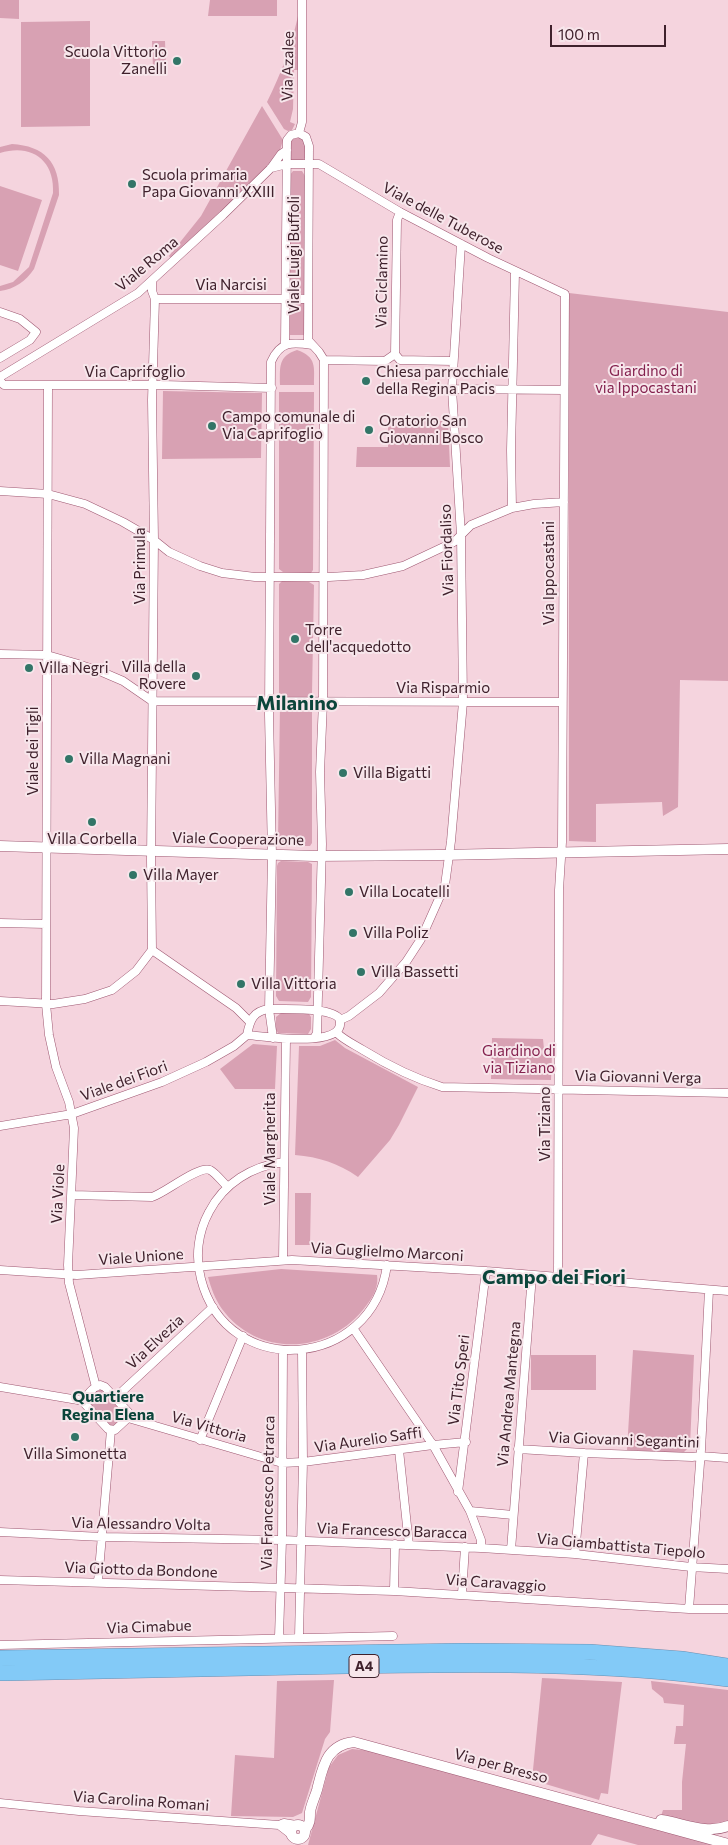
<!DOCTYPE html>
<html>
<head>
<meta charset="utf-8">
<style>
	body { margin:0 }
	#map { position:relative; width:728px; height:1845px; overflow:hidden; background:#f5d4de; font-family:Commissioner,sans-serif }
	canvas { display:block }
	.scale { position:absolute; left:550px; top:25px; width:116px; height:22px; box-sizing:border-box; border:2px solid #3f212c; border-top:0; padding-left:6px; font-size:15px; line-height:18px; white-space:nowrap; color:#3f212c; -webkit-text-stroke:4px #f7e6eb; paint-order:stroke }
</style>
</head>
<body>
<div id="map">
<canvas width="728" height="1845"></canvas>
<div class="scale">100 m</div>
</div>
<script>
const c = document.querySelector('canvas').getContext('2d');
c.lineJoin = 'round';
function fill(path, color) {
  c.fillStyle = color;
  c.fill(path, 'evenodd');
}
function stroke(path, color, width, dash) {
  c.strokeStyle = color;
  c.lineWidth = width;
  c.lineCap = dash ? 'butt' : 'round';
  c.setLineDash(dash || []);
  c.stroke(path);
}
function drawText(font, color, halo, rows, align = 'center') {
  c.font = font + ' Commissioner,sans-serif';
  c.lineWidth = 4;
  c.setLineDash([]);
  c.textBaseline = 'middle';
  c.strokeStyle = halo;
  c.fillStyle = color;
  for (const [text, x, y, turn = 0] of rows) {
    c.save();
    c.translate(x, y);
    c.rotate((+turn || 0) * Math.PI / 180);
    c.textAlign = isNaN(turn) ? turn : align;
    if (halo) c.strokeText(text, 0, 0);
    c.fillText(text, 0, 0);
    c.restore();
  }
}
fill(new Path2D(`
	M0 0H19V19L0 18Z
	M210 0H277V16H208Z
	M298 16 299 70H294L293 109 290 122 295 124 292 130 288 131 284 129 267 102C281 74 291 47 298 16Z
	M90 21V126L21 127V22Z
	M152 41H165L166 68H153Z
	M262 106 283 140 279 154 272 163 171 259 169 256 201 216Z
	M297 137 301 138 305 142 306 157C301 163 296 164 290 159V141Z
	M12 144C44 146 60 162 59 195L34 269C26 281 15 289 0 291V286L13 282 29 267 53 193C55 160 31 143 0 153V147Z
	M293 171H302L305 176 304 294H290V175Z
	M0 186 42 200 18 271 0 265Z
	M569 293 728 312V681L680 680 678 807 663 816 662 802 596 804V842L569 841Z
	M290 303H304V335H290Z
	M297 350C317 357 314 367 314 385H280C280 367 278 356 297 350Z
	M163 391 262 393 261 458 162 459Z
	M279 392H314L313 570 311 573 283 572 279 569Z
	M388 421H448L450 467H356L357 447H388Z
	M282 581 309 582 314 585 312 694 310 697H281L279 693V584Z
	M280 705H310L312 708V843L310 846H281L278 841Z
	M281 861 308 862 312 864 311 997 308 1002 279 1001 276 996 277 866 278 863Z
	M281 1013 309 1014 311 1017V1029L308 1034 278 1033 276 1030V1017Z
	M492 1038 543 1039 544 1049 552 1054 551 1080 491 1079Z
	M335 1040 345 1048 418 1087 399 1125 390 1140 358 1177C338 1163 319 1157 295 1155L299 1046H320Z
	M253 1044 277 1046 275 1089H235L220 1069Z
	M295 1193H311L310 1245H295Z
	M281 1269 377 1275C379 1286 373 1297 366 1306 331 1354 259 1359 222 1309 215 1299 211 1288 208 1277Z
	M633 1350 694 1355 690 1446 683 1453 627 1450Z
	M531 1355H596V1390H531Z
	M100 1389 104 1390 125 1412 124 1417 114 1426 109 1425 89 1403 90 1396Z
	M542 1678 622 1682 608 1794 601 1793 599 1800 532 1780Z
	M334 1680 330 1732 325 1739 302 1813 293 1817 231 1816 235 1755 274 1758 277 1681Z
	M651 1681 728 1690V1823L714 1827 661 1816 663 1810H682V1782L686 1744H674C674 1739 676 1733 676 1726H683L684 1705 664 1703 663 1698 652 1689Z
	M352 1749 373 1751 714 1845H638L598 1834 591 1845H308L329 1767 338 1755Z`), '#d8a1b3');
const minor = new Path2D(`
	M299 133 302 122V0
	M271 168 287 164H319L400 212 488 258 565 294 562 842 559 890 558 1277
	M155 299H308
	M0 312 20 319 36 332 30 340 0 358
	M285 344 287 140 291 135 299 133 306 137 309 146 308 340 319 352 324 360 323 702 320 772 322 844 317 1033 314 1038
	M395 354 397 220 400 212
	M395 354 400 360 453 361
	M324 360 385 361 395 354
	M0 377 138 293 223 215 271 168 281 154 287 150
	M0 381 4 385H163L272 388
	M48 385 46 1004 49 1035 56 1067 69 1102 74 1128 68 1265 69 1283 96 1387
	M452 389 564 390
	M0 491 48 494 85 504 123 522 154 540 169 552 200 566 222 573 255 577H329L363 575 403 566 454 542 471 525 512 508 534 504 564 502
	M512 508 511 450 515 272
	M0 654 47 655 75 663 102 672 123 681 152 701 562 702
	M0 923 46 924
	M152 950 236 1008 250 1022
	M0 1001 53 1004 85 999 112 990 136 971 152 950 151 860 154 540 152 400 155 299 152 291V281
	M269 1009C285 1009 329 1007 339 1018 351 1050 263 1036 247 1035 250 1020 253 1011 269 1009Z
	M340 1020 349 1016 379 993 406 962 421 939 445 885 451 841 463 702 461 535 452 389 461 244
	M337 1033C344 1040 355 1045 363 1050 389 1066 413 1078 442 1087L728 1093
	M273 1038 269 1009 272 855 269 715 271 362C280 341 292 342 312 345
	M0 1126 72 1114 162 1082 206 1062 234 1046 247 1035
	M284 1162C252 1166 224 1183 209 1212 198 1232 195 1257 201 1279 227 1381 373 1370 387 1265
	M72 1195 152 1197C165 1193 199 1165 210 1170 217 1174 222 1182 228 1187
	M283 1260 286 1039
	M0 1270 77 1275 292 1260 486 1271 728 1291
	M353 1328 433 1445 470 1511 481 1540V1548
	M100 1385 105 1387 129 1413 128 1418 115 1430 108 1429 84 1403C85 1396 93 1387 100 1385Z
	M0 1387 84 1401
	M115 1398 213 1307
	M128 1418 282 1463 303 1462 433 1445 466 1442
	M200 1440 243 1336
	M518 1449 584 1453 692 1457 700 1456 728 1458
	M399 1450 409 1545
	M458 1492 486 1271
	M470 1511 513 1515
	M0 1532 102 1537 282 1540 481 1548 575 1554 691 1567 728 1569
	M511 1550 532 1275
	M575 1554 584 1453
	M0 1580 394 1591 689 1609H728
	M98 1582 111 1430
	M394 1591 395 1544
	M462 1594 465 1547
	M689 1609 701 1450 709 1290
	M279 1637 282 1540 283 1350
	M299 1637 303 1462 302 1350
	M0 1645 393 1636
	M0 1803 79 1811 279 1825 284 1823 296 1825
	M279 1825 292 1835`);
const tertiary = new Path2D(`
	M0 846 314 856 441 855 728 849
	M661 1820C683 1823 706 1835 728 1826
	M291 1832a7 7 0 1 1 14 0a7 7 0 1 1-14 0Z
	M305 1830C310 1824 310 1820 310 1812 311 1805 315 1797 317 1790 323 1767 326 1745 354 1742L728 1844`);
const motorway = new Path2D(`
	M0 1658 463 1651 590 1652 682 1659 728 1666
	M0 1673C116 1671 232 1668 347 1666 475 1664 602 1662 728 1679`);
stroke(minor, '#9e5771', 9);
stroke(tertiary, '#9e5771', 11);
stroke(motorway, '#6b8fb0', 16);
stroke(minor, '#fff', 8);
stroke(tertiary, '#fff', 10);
stroke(motorway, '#83caf7', 15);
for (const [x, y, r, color] of [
	[177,61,5,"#327567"],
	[132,184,5,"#327567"],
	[366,381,5,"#327567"],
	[212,426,5,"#327567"],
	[369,430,5,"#327567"],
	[295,639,5,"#327567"],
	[29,668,5,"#327567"],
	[196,676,5,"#327567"],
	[69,759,5,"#327567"],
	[343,773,5,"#327567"],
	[92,822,5,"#327567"],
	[133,875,5,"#327567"],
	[349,892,5,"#327567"],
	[353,933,5,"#327567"],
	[361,972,5,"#327567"],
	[241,984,5,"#327567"],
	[75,1437,5,"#327567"]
]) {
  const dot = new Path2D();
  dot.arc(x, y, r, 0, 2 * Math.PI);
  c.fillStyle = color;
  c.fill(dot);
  stroke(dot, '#f7e6eb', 2);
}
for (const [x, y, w] of [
	[364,1666,30]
]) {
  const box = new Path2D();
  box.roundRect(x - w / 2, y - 11.5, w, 23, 4);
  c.fillStyle = '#f7e6eb';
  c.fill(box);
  stroke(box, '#3f212c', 1);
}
drawText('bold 14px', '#3f212c', null, [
	["A4",364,1666]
]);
drawText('15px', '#3f212c', '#f7e6eb', [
	["Scuola Vittorio",167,52,"right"],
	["Zanelli",167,69,"right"],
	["Scuola primaria",142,175],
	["Papa Giovanni XXIII",142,192],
	["Chiesa parrocchiale",376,372],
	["della Regina Pacis",376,389],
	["Campo comunale di",222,417],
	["Via Caprifoglio",222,434],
	["Oratorio San",379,421],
	["Giovanni Bosco",379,438],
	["Torre",305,630],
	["dell'acquedotto",305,647],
	["Villa della",186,667,"right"],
	["Rovere",186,684,"right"],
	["Villa Negri",39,668],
	["Villa Magnani",79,759],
	["Villa Bigatti",353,773],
	["Villa Corbella",92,839,"center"],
	["Villa Mayer",143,875],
	["Villa Locatelli",359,892],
	["Villa Poliz",363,933],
	["Villa Bassetti",371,972],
	["Villa Vittoria",251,984],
	["Villa Simonetta",75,1454,"center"]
], 'left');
drawText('15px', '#3f212c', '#f7e6eb', [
	["Via Azalee",288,66,-89],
	["Viale delle Tuberose",443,218,28],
	["Viale Luigi Buffoli",294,255,-90],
	["Viale Roma",147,264,-40],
	["Via Ciclamino",382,282,-89],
	["Via Narcisi",231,285],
	["Via Caprifoglio",135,372],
	["Via Fiordaliso",447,550,-92],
	["Via Primula",140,566,-90],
	["Via Ippocastani",549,573,-90],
	["Via Risparmio",443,688],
	["Viale dei Tigli",33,751,-90],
	["Viale Cooperazione",238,839,1],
	["Via Giovanni Verga",638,1077,1],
	["Viale dei Fiori",124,1081,-20],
	["Via Tiziano",545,1124,-90],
	["Viale Margherita",270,1149,-90],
	["Via Viole",58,1194,-87],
	["Via Guglielmo Marconi",387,1252,3],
	["Viale Unione",141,1257,-4],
	["Via Elvezia",155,1342,-43],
	["Via Tito Speri",459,1380,-83],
	["Via Andrea Mantegna",509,1394,-85],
	["Via Vittoria",209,1427,16],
	["Via Aurelio Saffi",368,1440,-8],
	["Via Giovanni Segantini",624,1440,2],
	["Via Francesco Petrarca",268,1493,-89],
	["Via Alessandro Volta",141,1524,1],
	["Via Francesco Baracca",392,1531,2],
	["Via Giambattista Tiepolo",621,1546,5],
	["Via Giotto da Bondone",141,1570,2],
	["Via Caravaggio",496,1583,4],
	["Via Cimabue",149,1627,-2],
	["Via per Bresso",501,1766,15],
	["Via Carolina Romani",141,1801,4]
]);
drawText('15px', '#84214e', '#f7e6eb', [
	["Giardino di",646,371],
	["via Ippocastani",646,388],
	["Giardino di",519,1051],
	["via Tiziano",519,1068]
]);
drawText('bold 16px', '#0b453b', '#f7e6eb', [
	["Quartiere",108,1397],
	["Regina Elena",108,1415]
]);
drawText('bold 20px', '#0b453b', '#f7e6eb', [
	["Milanino",297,703],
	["Campo dei Fiori",554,1277]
]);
</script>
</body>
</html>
